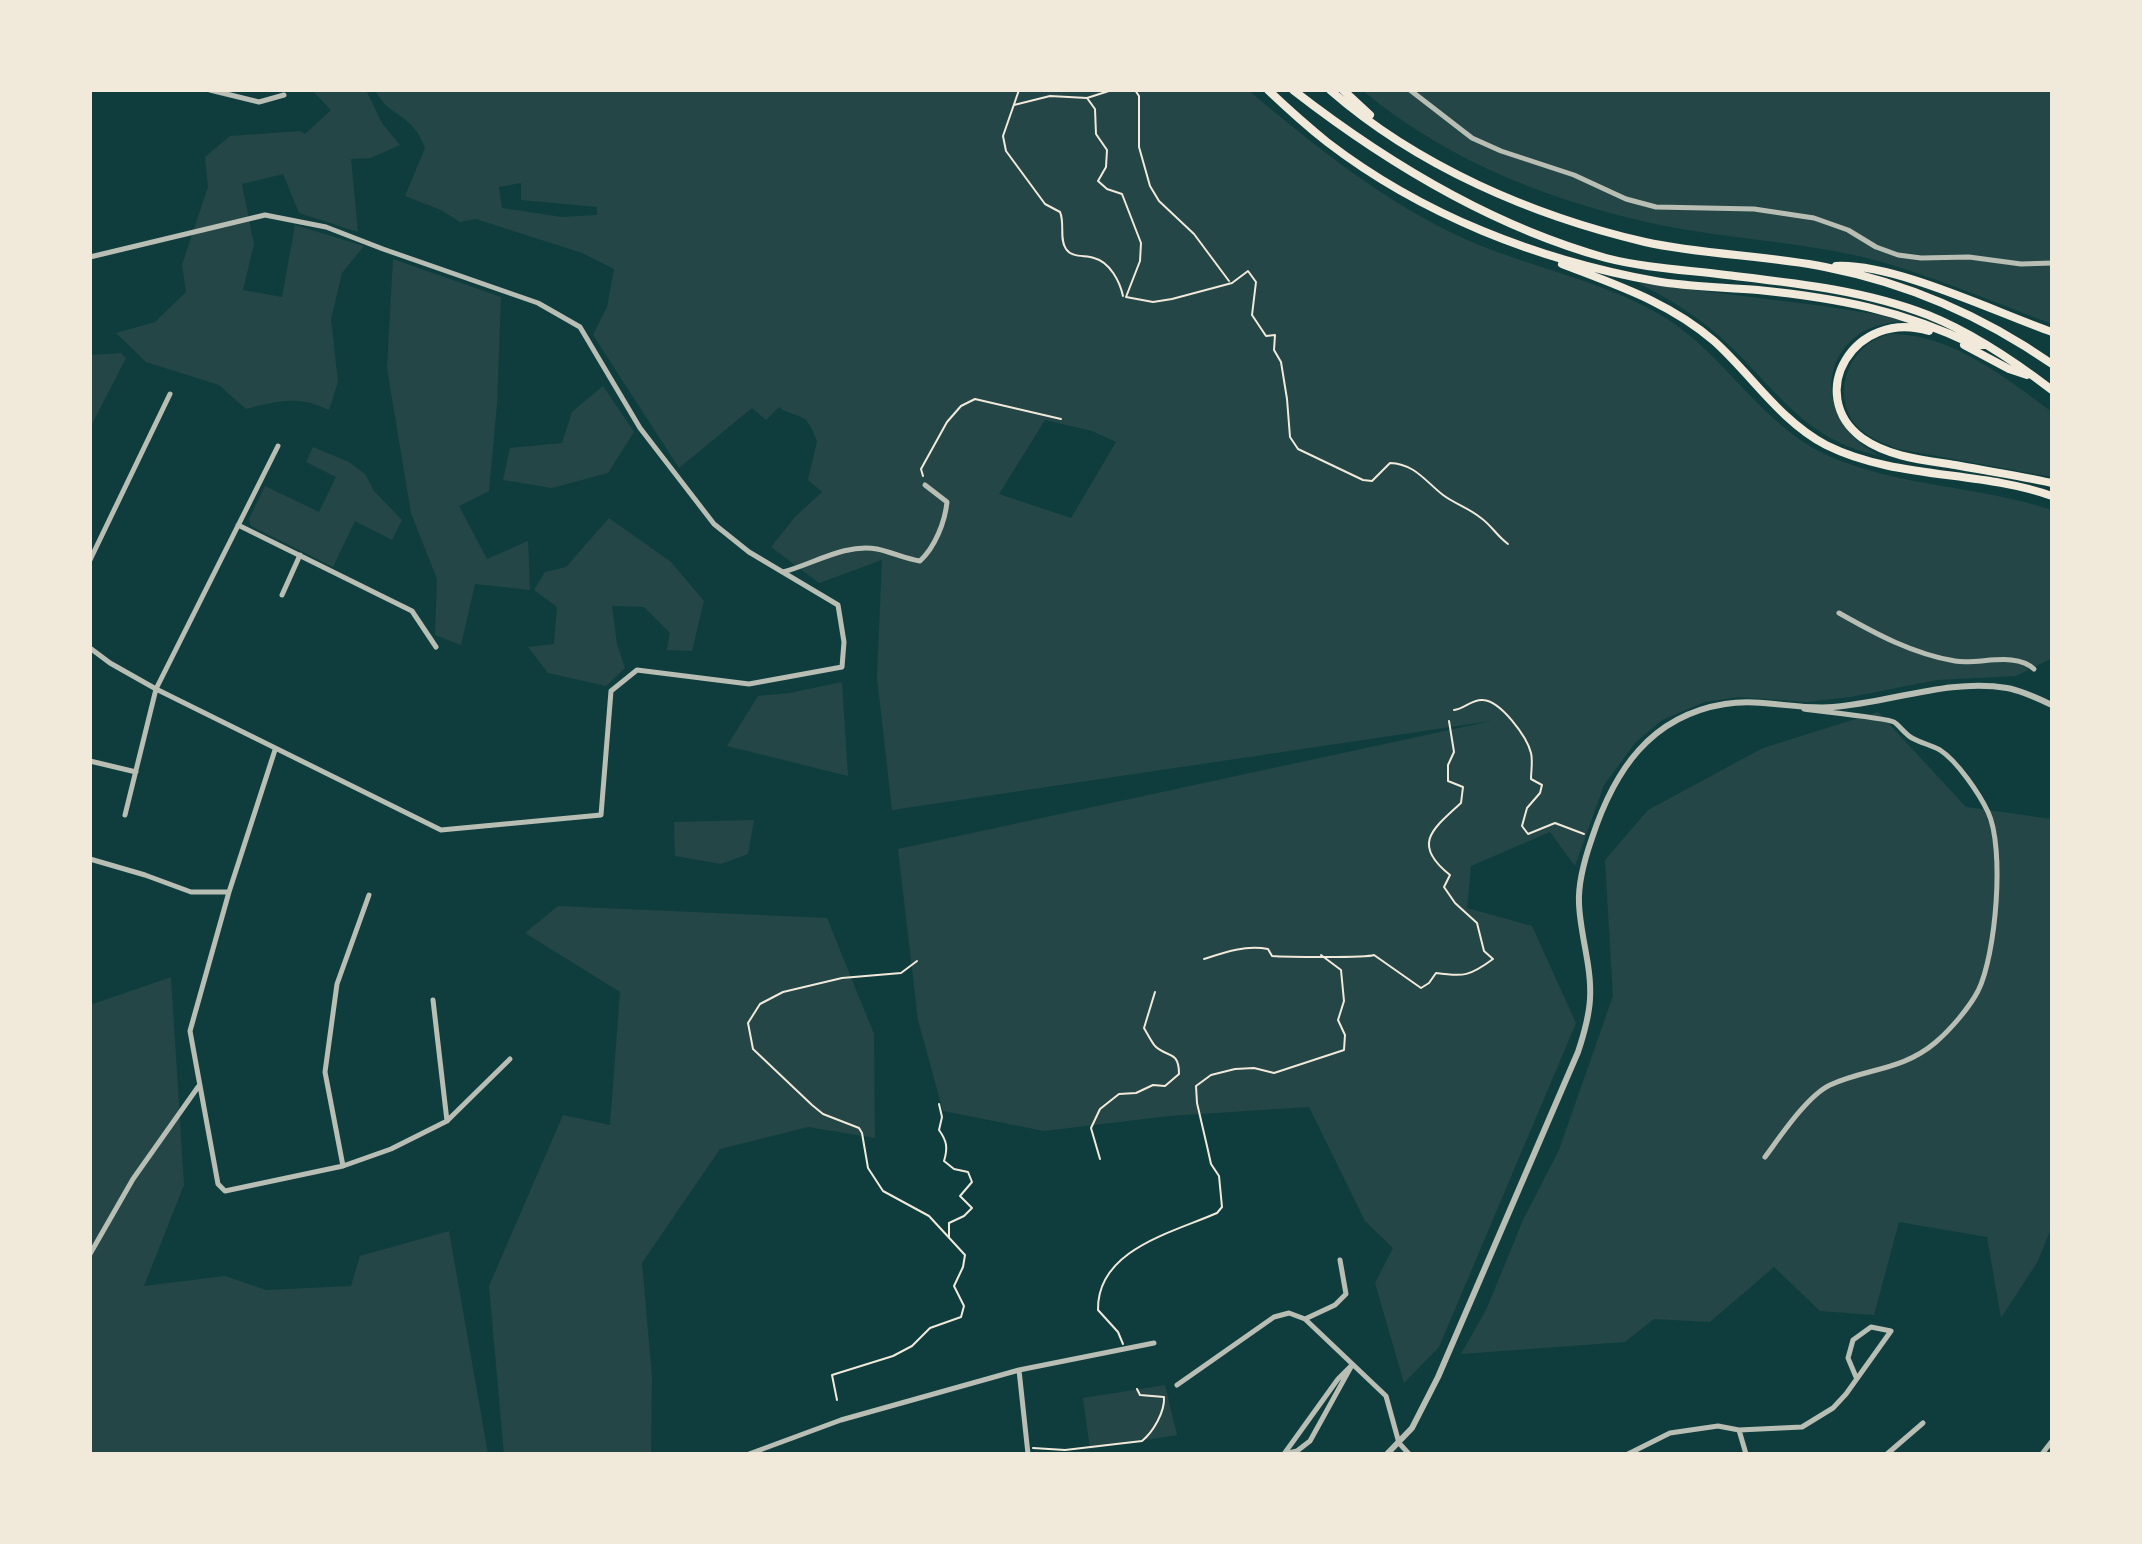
<!DOCTYPE html>
<html>
<head>
<meta charset="utf-8">
<style>
	body { margin:0 }
	#map { position:relative; width:2142px; height:1544px; overflow:hidden; background:#0f3d3e; font-family:"Alegreya Sans",sans-serif }
	canvas { display:block }
	.frame { position:absolute; inset:0; border:92px solid #f1e9da; pointer-events:none }
</style>
</head>
<body>
<div id="map">
<canvas width="2142" height="1544"></canvas>
<div class="frame"></div>
</div>
<script>
const c = document.querySelector('canvas').getContext('2d');
c.lineJoin = 'round';
function fill(path, color) {
  c.fillStyle = color;
  c.fill(path, 'evenodd');
}
function stroke(path, color, width, dash) {
  c.strokeStyle = color;
  c.lineWidth = width;
  c.lineCap = dash ? 'butt' : 'round';
  c.setLineDash(dash || []);
  c.stroke(path);
}
fill(new Path2D(`
	M312 90H366L382 123 400 145 371 158 351 159 358 232 299 213 283 174 242 184 254 244 243 290 282 297 295 225 364 246 342 273 331 319 338 382 329 410C298 395 277 401 246 409L219 385 146 362 116 333 155 322 186 292 182 265 208 187 205 157 230 136 301 131 305 134 331 110Z
	M375 90H1248C1316 147 1385 203 1467 240 1531 268 1603 280 1664 317 1725 354 1762 427 1829 456 1900 487 1979 486 2052 510V658L2016 676 1937 680 1851 697 1806 702 1739 697 1705 702 1662 720 1635 743 1604 785 1575 866 1550 832 1471 866 1467 908 1532 926 1576 1023 1439 1347 1404 1383 1375 1283 1393 1248 1365 1221 1309 1107 1169 1116 1044 1131 943 1111 918 1020 898 849 1491 721 892 810 877 677 882 560 819 583 771 547 795 517 822 492 808 480 817 441C814 434 810 422 803 418 795 413 787 414 779 407L766 420 752 408 679 468 593 335 607 307 614 269 582 253 476 219 460 222 441 210 405 196 425 148C412 112 388 117 375 90ZM521 183V200L597 207V215L562 217 502 208 499 187ZM1045 420 1092 431 1116 442 1071 518 999 494Z
	M1362 90H2052V324C1990 301 1927 273 1863 257 1799 242 1734 239 1670 227 1560 205 1449 163 1362 90Z
	M393 259 501 297 497 404 489 491 459 506 487 559 528 541 530 590 475 584 461 645 435 635 437 579 411 513 387 368Z
	M1638 283 1823 306 1880 315 1903 321C1889 323 1873 325 1861 333 1810 367 1830 435 1882 456 1810 444 1778 392 1730 346 1703 319 1671 300 1638 283Z
	M1890 334C1950 333 2006 378 2052 412V477L1898 449C1880 442 1861 435 1851 418 1832 385 1854 342 1890 334Z
	M121 353 126 358 90 428V355Z
	M603 386 634 432 608 473 552 488 503 480 510 448 562 443 572 412Z
	M313 447 349 462 365 474 374 491 402 520 392 540 355 521 333 567 251 526 249 519 265 486 319 512 336 477 306 462Z
	M609 518 671 562 704 601 692 651 667 650 670 633 644 607 612 606 617 644 625 668 606 686 548 673 528 647 554 644 557 607 534 590 545 572 566 567Z
	M842 682 848 776 727 746 758 696 790 693Z
	M1878 712 1966 807 2052 819V1226L2038 1261 2001 1318 1987 1237 1899 1222 1874 1315 1820 1311 1774 1267 1710 1322 1654 1319 1625 1342 1461 1354 1487 1308 1523 1220 1559 1150 1613 996 1605 860 1648 810 1763 748Z
	M754 820 748 854 721 864 675 856 674 822Z
	M558 906 827 918 874 1034 875 1138 808 1127 720 1149 642 1263 652 1376 651 1454H504L489 1286 563 1115 610 1125 620 992 525 933Z
	M171 977 184 1185 144 1286 225 1276 266 1290 351 1286 360 1256 449 1231 488 1454H90V1005Z
	M1165 1385 1177 1435 1090 1449 1083 1398Z`), '#244646');
stroke(new Path2D(`
	M1019 90 1003 136 1006 151 1045 204 1060 212C1065 223 1059 239 1066 249 1072 258 1085 255 1094 258 1110 262 1120 282 1123 296
	M1135 90 1139 96V147L1150 186 1159 201 1194 234 1229 281
	M1087 98 1112 90
	M1014 105 1050 96 1087 98 1095 109 1096 134 1107 150 1106 167 1098 181 1107 189 1122 194 1141 243 1140 261 1126 297 1153 302 1172 299 1232 283 1248 271 1256 282 1252 315 1266 336 1275 335 1274 350 1281 362 1287 399 1290 437 1298 449 1363 480 1372 481 1390 463C1415 464 1425 481 1443 495 1455 504 1469 508 1481 518 1491 525 1497 536 1508 544
	M923 476 921 469 947 422 961 406 975 399 1061 419
	M1454 710C1464 709 1472 699 1483 700 1501 701 1527 737 1531 753 1533 761 1531 771 1531 779L1542 785 1540 793 1527 808 1522 826 1528 834 1555 823 1584 834
	M1204 959C1225 952 1245 945 1268 949L1272 956C1284 957 1367 958 1374 955L1421 988 1429 983 1436 973C1464 977 1470 976 1493 959L1484 951 1477 923 1455 903 1444 887 1450 875C1412 845 1431 830 1461 803L1463 787 1448 781V765L1454 752 1449 721
	M939 1104 942 1117 939 1130C947 1141 948 1148 944 1161L954 1169 968 1172 972 1182 960 1196 972 1208 964 1216 949 1223V1237
	M1100 1159 1091 1128 1100 1109 1119 1094 1136 1093 1153 1085 1165 1086 1179 1074C1179 1050 1167 1058 1155 1046 1151 1041 1147 1033 1144 1028L1155 992
	M1123 1344 1118 1332 1098 1310C1097 1250 1171 1233 1217 1213L1222 1207 1219 1176 1211 1164 1207 1146 1197 1103 1196 1086 1211 1075 1235 1069 1254 1068 1274 1073 1344 1050 1345 1035 1338 1020 1344 1001 1341 970 1321 955
	M837 1400 832 1375 893 1356 912 1346 930 1328 961 1317 964 1306 954 1286 963 1267 965 1255 929 1216 883 1191 868 1168 862 1133 859 1128 823 1114 812 1105 753 1049 748 1023 760 1004 783 992 842 978 901 973 917 961
	M1033 1448 1065 1450 1142 1441C1153 1432 1165 1412 1164 1397L1140 1395 1137 1389`), '#f1e9da', 2);
stroke(new Path2D(`
	M210 90 259 102 284 95
	M1410 90 1472 138 1501 151 1574 175 1626 199 1656 207 1754 209 1814 218 1848 230 1876 247 1898 255 1921 258 1969 257 2021 264 2052 263
	M90 257 265 215 326 227 383 249 538 303 580 327 640 428 714 524 749 552 838 605 844 642 842 667 749 684 637 670 611 691 601 815 441 830 156 689 110 663 90 648
	M238 525 412 611 436 647
	M90 560 170 394
	M783 572C813 564 846 543 877 549 892 552 905 559 920 561 935 547 945 522 947 502L925 485
	M282 595 300 555
	M1839 613C1876 634 1913 654 1955 661 1979 665 2015 651 2034 669
	M275 750 229 892 190 1031 218 1184 225 1191 343 1166 391 1149 447 1121 510 1059
	M90 761 136 772
	M125 815 156 689 278 446
	M90 859 145 875 191 892H229
	M433 1000 447 1121
	M1765 1157C1780 1137 1807 1096 1830 1085 1867 1068 1902 1071 1936 1042 1951 1029 1969 1008 1978 991 1996 955 2005 848 1988 812 1979 793 1957 761 1940 750 1931 745 1921 743 1912 738 1905 734 1900 726 1894 722 1888 718 1817 711 1804 709
	M343 1166 325 1072 337 984 369 895
	M90 1254 133 1179 198 1087
	M1305 1319 1335 1305 1346 1294 1340 1260
	M1352 1365 1310 1441 1297 1451 1284 1454 1338 1379Z
	M1019 1370 1028 1454
	M1177 1385 1274 1317 1289 1313 1305 1319 1386 1396 1399 1443 1409 1454
	M1739 1430 1746 1454
	M749 1454 841 1420 1019 1370 1154 1343
	M1628 1454 1670 1433 1718 1426 1739 1430 1802 1427 1833 1408 1846 1394 1891 1331 1871 1327 1853 1340 1848 1358 1856 1377
	M1887 1454 1923 1423
	M2042 1454 2052 1441`), '#b8beb3', 5);
stroke(new Path2D(`
	M1387 1454 1412 1428 1438 1377 1578 1052C1584 1034 1589 1017 1590 999 1592 966 1580 935 1579 903 1578 881 1585 858 1592 838 1614 771 1650 716 1725 704 1761 698 1796 710 1833 707 1889 703 1950 678 2007 688 2023 691 2037 698 2052 705`), '#b8beb3', 6);
stroke(new Path2D(`
	M1268 90C1287 108 1307 126 1327 142 1422 215 1538 260 1655 281 1688 287 1724 287 1758 290 1837 298 1902 310 1974 345H1986
	M1293 90C1387 163 1491 226 1606 258 1645 268 1686 270 1726 275 1794 283 1864 290 1928 315 1973 333 2014 361 2052 390
	M1330 90C1417 166 1533 216 1645 242 1704 255 1765 255 1825 267 1907 283 1984 317 2052 364
	M1343 90 1370 115
	M1562 264C1616 285 1669 302 1714 341 1751 374 1780 421 1826 445 1896 480 1979 470 2052 496
	M1836 266C1894 263 1995 312 2052 332
	M1929 331C1854 308 1804 395 1862 438 1889 457 1923 460 1955 465 1988 471 2020 476 2052 483
	M1964 345 2009 369 2027 375`), '#f1e9da', 8);
</script>
</body>
</html>
